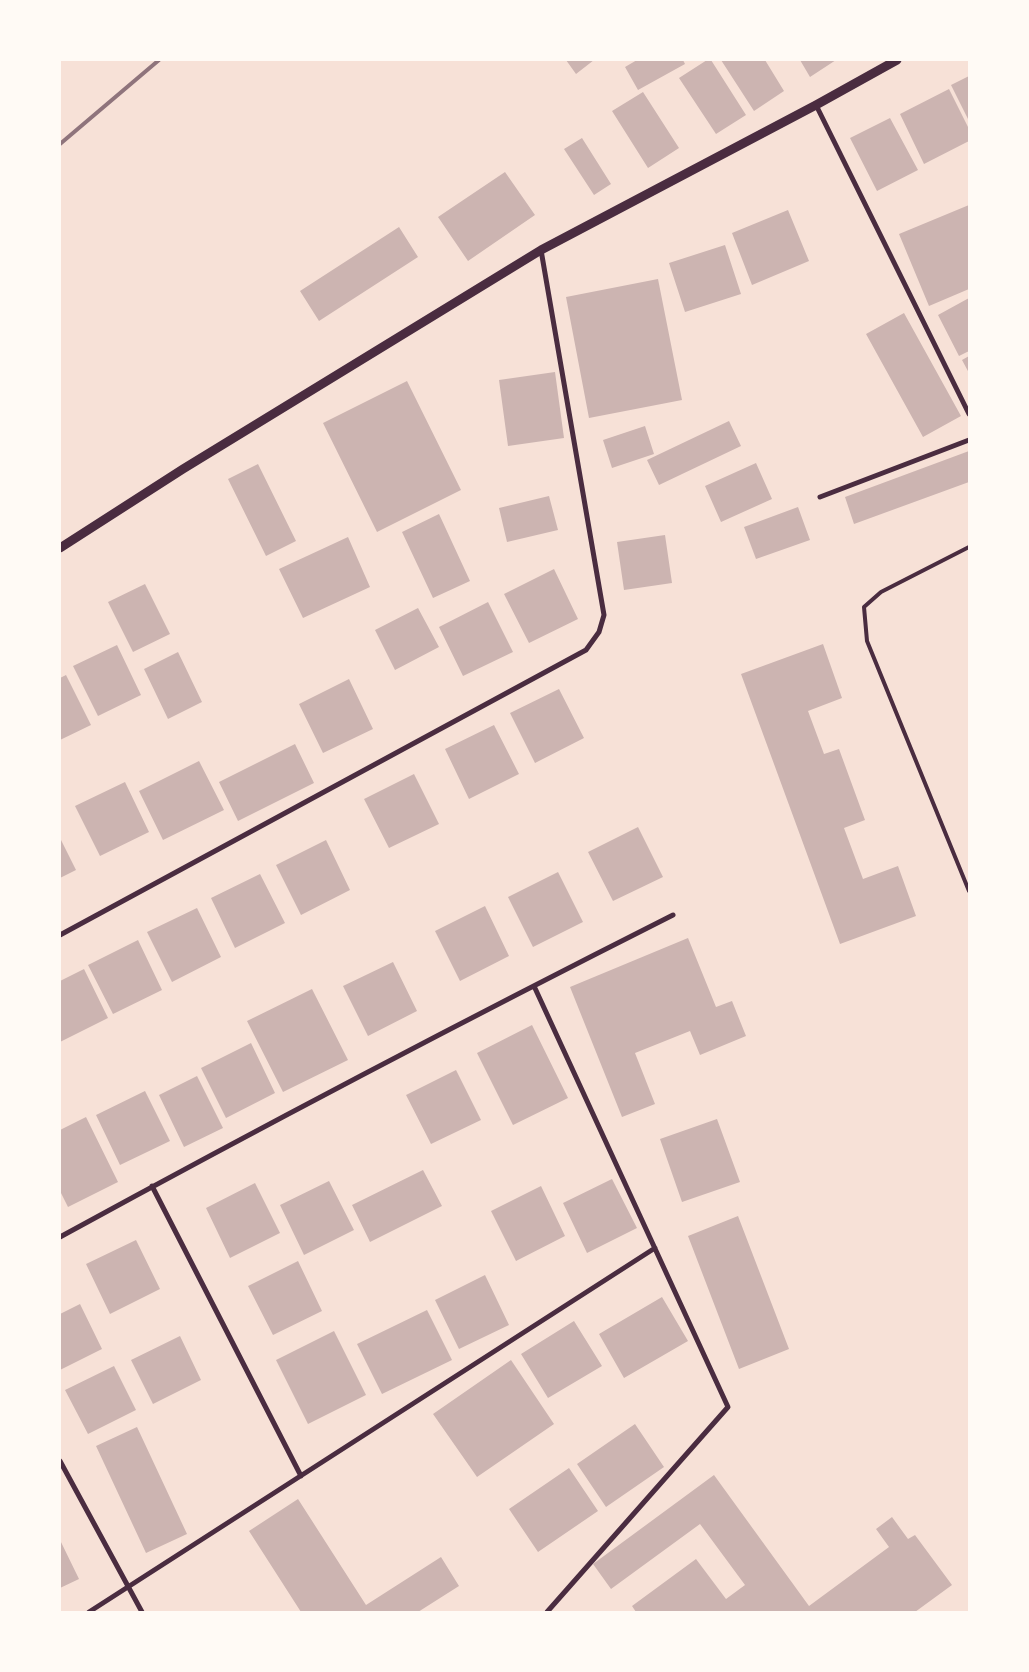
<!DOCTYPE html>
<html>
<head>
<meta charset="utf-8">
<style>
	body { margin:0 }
	#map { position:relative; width:1029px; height:1672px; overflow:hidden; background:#f7e1d7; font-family:"Alegreya Sans",sans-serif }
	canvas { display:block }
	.frame { position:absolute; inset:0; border:61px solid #fffaf5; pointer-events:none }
</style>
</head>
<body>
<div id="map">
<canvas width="1029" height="1672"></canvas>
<div class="frame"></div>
</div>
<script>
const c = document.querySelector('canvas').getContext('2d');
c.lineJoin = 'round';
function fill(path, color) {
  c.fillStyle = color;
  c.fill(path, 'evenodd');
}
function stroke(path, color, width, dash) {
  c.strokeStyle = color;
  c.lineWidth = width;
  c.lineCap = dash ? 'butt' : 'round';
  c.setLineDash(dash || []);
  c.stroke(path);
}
fill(new Path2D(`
	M566 60H594L576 74Z
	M637 60H683L685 64 638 90 625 67Z
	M707 60H711L746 115 716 134 679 78Z
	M721 60H765L784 91 754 111Z
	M800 60H836L810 77Z
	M969 76V121L951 85Z
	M949 89 969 129V141L924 164 900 114Z
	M643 92 679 148 648 168 612 111Z
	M890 118 918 170 877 191 850 138Z
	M582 138 611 184 594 195 564 149Z
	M505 172 535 215 468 261 438 217Z
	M969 205V289L929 306 899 234Z
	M788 210 809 261 752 285 732 233Z
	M399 227 418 257 319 321 300 291Z
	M725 245 741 294 685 312 669 263Z
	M658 279 682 400 589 418 566 297Z
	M969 298V351L959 356 938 315Z
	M904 313 961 416 923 437 866 334Z
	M969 356V373L962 360Z
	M555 372 564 438 508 446 499 380Z
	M407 381 461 490 377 532 323 423Z
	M729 421 741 446 659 485 647 460Z
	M645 426 654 454 612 468 603 440Z
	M969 451V482L854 524 845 497Z
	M756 463 772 499 721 522 705 486Z
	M258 464 296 541 266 556 228 479Z
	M549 496 558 530 507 542 499 508Z
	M798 507 810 540 756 559 744 527Z
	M439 514 470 581 433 598 402 532Z
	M665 535 672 583 624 590 617 542Z
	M348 537 370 587 303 618 279 569Z
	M554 569 578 619 529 643 504 594Z
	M145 584 170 634 133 652 108 602Z
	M488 602 513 652 463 676 439 627Z
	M418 608 439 647 395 670 375 630Z
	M823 644 842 698 808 711 824 754 839 749 865 820 844 828 863 879 898 866 916 916 840 944 741 674Z
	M117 645 141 695 98 716 73 666Z
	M178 652 202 702 168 719 144 669Z
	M66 675 91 725 60 740V678Z
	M349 679 373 729 323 753 299 704Z
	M559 689 584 738 535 763 510 713Z
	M494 725 519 774 469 799 445 749Z
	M295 744 314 783 238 821 219 782Z
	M199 761 224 810 163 840 139 791Z
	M414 774 439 824 389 848 364 799Z
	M125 782 149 832 100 856 75 806Z
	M638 827 663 877 613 901 588 852Z
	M60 838 76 870 60 878Z
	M326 840 350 890 301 915 276 865Z
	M558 872 583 922 533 947 508 897Z
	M260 874 285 923 235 948 211 898Z
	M485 906 509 956 460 981 435 931Z
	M197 908 221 957 172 982 147 932Z
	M688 938 716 1007 732 1001 746 1036 700 1055 690 1031 635 1053 655 1104 622 1117 570 987Z
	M138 940 162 990 113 1014 88 965Z
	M393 962 417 1011 368 1036 343 986Z
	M84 969 108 1018 60 1042V981Z
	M312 989 348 1060 283 1092 247 1021Z
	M532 1025 568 1098 513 1125 477 1053Z
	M251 1043 275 1093 226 1118 201 1068Z
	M456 1070 481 1120 431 1144 406 1095Z
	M197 1076 223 1128 184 1147 159 1095Z
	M145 1091 170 1141 120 1165 96 1115Z
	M86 1117 118 1182 68 1207 60 1191V1130Z
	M717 1119 740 1182 682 1202 660 1139Z
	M423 1170 442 1206 370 1242 352 1205Z
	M612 1179 637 1228 587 1253 563 1203Z
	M329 1181 354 1230 304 1255 280 1205Z
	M255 1183 280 1233 230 1258 206 1208Z
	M541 1186 565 1236 516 1261 491 1211Z
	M738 1216 789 1349 739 1369 688 1236Z
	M136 1240 160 1289 110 1314 86 1264Z
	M298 1261 322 1311 273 1335 248 1286Z
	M485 1275 509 1325 459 1349 435 1300Z
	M662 1297 688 1341 624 1378 599 1334Z
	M80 1304 102 1349 60 1370V1314Z
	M427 1310 452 1360 382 1394 357 1344Z
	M574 1321 602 1366 548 1398 521 1354Z
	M334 1331 366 1395 308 1424 276 1360Z
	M180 1336 201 1380 153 1404 131 1360Z
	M511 1360 554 1424 477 1477 433 1414Z
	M114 1366 136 1410 88 1434 65 1390Z
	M635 1424 664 1467 606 1507 577 1464Z
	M137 1427 187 1534 146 1553 96 1446Z
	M569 1468 598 1511 538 1552 509 1509Z
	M714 1475 809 1606 889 1547 876 1529 892 1517 908 1539 915 1535 952 1585 915 1612H636L632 1606 696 1559 726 1599 745 1585 700 1524 611 1589 593 1564Z
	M298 1499 366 1605 441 1557 459 1586 418 1612H301L249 1531Z
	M60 1540 79 1579 60 1588Z`), '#ccb4b1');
stroke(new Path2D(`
	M969 547 881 592 864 607 867 641 969 891`), '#4a2c40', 4);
stroke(new Path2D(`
	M816 105 969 414
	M820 497 969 440
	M60 935 586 650 599 632 604 615 541 250
	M534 986 728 1407 547 1612
	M152 1186 301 1476
	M60 1237C263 1126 467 1019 673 915
	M60 1461 142 1612
	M89 1612 655 1248`), '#4a2c40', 5);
stroke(new Path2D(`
	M60 548 183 469 541 250 816 105 897 60`), '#4a2c40', 9);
stroke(new Path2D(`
	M60 144 159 60`), '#8f747c', 4);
</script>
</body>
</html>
